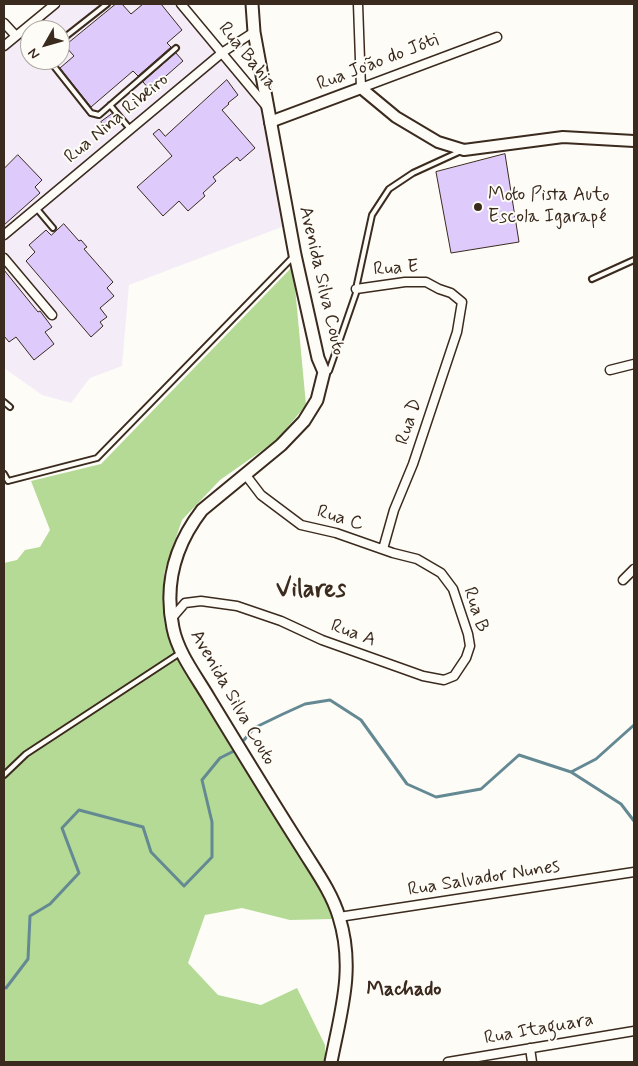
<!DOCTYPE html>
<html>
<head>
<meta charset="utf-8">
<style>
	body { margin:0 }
	#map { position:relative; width:638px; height:1066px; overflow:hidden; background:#fdfcf7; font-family:Mynerve,sans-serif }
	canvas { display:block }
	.frame { position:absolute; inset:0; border:5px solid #3b2a1e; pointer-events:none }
	.north { position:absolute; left:20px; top:20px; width:50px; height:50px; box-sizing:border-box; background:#fdfcf7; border:1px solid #afa8a0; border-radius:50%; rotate:232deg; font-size:14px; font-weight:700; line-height:20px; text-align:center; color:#3b2a1e }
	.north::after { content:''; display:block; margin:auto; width:18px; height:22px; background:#3b2a1e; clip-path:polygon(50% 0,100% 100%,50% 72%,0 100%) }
</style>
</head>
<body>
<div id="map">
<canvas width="638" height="1066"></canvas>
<div class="frame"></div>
<div class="north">N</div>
</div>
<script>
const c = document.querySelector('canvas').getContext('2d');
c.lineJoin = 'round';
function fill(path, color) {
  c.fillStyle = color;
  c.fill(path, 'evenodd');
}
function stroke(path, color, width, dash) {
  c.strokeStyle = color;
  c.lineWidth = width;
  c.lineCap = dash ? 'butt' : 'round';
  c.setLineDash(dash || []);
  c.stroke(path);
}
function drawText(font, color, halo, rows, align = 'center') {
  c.font = font + ' Mynerve,sans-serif';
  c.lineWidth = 4;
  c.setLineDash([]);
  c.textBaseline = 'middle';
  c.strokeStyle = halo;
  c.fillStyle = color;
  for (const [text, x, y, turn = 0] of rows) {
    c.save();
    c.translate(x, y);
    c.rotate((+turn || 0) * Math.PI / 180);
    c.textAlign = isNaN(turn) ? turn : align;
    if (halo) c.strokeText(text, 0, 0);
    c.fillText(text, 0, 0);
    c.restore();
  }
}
fill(new Path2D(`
	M54 4H179L276 120 295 222 129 285 122 366 90 378 71 403 42 395 4 368V46ZM30 30H60V60H30Z`), '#f4edf8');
fill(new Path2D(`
	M293 266 306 405 277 440 220 480 182 520 164 573V609L173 646 181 662 230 746 322 890 332 919 290 920 242 908 205 915 188 963 218 995 261 1005 297 988 325 1045V1062H4V563L17 560 25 550 40 547 50 530 31 481 101 464Z`), '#b4da96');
stroke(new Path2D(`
	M244 740 254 728 283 714 305 704 330 700 361 720 407 784 436 797 481 789 519 755 571 772 621 804 634 821
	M571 772 596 759 634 725
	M4 987 6 988 28 959 30 916 50 904 79 873 62 828 79 810 143 827 151 852 184 886 212 857V822L202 780 220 758 234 751`), '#648993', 3);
const building = new Path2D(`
	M116 4H122L131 14 143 4H161L182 30 167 43 171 47 138 76 133 71 91 107 60 68 74 56 65 46Z
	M176 53 183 61 150 90 143 82Z
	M227 80 238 95 228 103 229 104 222 110 255 148 240 161 237 157 213 177 216 181 203 193 205 196 188 211 179 201 163 216 137 187 172 156 153 134 159 129 165 136Z
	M112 114 117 120 106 128 101 122Z
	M505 154 519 242 451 253 436 172Z
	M18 155 42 180 35 187 40 193 4 225V169Z
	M64 224 79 241 81 240 87 247 84 249 113 282 107 288 114 296 100 308 107 317 100 322 103 326 91 337 26 261 35 252 29 245 46 230 51 235Z
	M4 270 38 312 40 311 52 327 45 332 54 344 34 360 16 337 9 342 4 336Z`);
fill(building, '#decafb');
stroke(building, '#3b2a1e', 1);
const service = new Path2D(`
	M60 41 107 4
	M49 60 91 113 99 115 176 48
	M110 105 130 129
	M37 209 53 228
	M592 279 634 260
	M326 371H329L356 293 357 284 372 215 389 189 413 173 461 151
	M4 402 10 407
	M4 474 8 481 97 458 294 256
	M4 775 26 754 180 653`);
const minor = new Path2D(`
	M181 4 266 106
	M358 4 361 88 497 37
	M4 23 16 36
	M4 46 55 4
	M4 235 223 52 254 32
	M4 258 52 315
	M356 289 405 282H426L439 289 451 293 462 302 457 332 413 464 394 510 383 549
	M610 370 634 364
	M623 580 634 569
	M172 618 185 603 201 601 237 606 281 621 322 640 423 676 444 680 454 676 466 658 470 646 468 634 453 589 441 573 417 559 393 553 336 533 301 525 261 495 245 474
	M339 917 634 872
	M530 1048 532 1062
	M448 1062 634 1031`);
const tertiary = new Path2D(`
	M270 122 361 88 396 117 438 142 464 150 563 137 634 141`);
const secondary = new Path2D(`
	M252 4 254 32 295 255 318 358 324 372 317 400 304 421 281 445 202 510C175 545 164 585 173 628 178 653 196 676 209 698 240 749 271 800 303 850 316 871 332 893 339 917 355 968 341 1011 331 1062`);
stroke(service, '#3b2a1e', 8);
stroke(minor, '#3b2a1e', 11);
stroke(tertiary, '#3b2a1e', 14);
stroke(secondary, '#3b2a1e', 15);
stroke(service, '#fdfcf7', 4);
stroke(minor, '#fdfcf7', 8);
stroke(tertiary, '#fdfcf7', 10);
stroke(secondary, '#fdfcf7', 11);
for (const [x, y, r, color] of [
	[478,207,5,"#3b2a1e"]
]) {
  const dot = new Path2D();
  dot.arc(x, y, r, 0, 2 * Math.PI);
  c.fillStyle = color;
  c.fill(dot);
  stroke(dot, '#fdfcf7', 2);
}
drawText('19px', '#3b2a1e', '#fdfcf7', [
	["Rua Bahia",247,57,51],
	["Rua João do Jóti",378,63,-21],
	["Rua Nina Ribeiro",117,119,-40],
	["Rua E",396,269,-4],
	["Avenida Silva Couto",321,281,77],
	["Rua D",410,422,-72],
	["Rua C",340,519,17],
	["Rua B",475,610,72],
	["Rua A",353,634,20],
	["Avenida Silva Couto",232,698,60],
	["Rua Salvador Nunes",484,879,-9],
	["Rua Itaguara",539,1030,-10]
]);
drawText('19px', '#3b2a1e', '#fdfcf7', [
	["Moto Pista Auto",488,196],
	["Escola Igarapé",488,218]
], 'left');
drawText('bold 20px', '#3b2a1e', '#fdfcf7', [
	["Machado",404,991]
]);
drawText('bold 24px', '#3b2a1e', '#fdfcf7', [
	["Vilares",311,591]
]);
</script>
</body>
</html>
